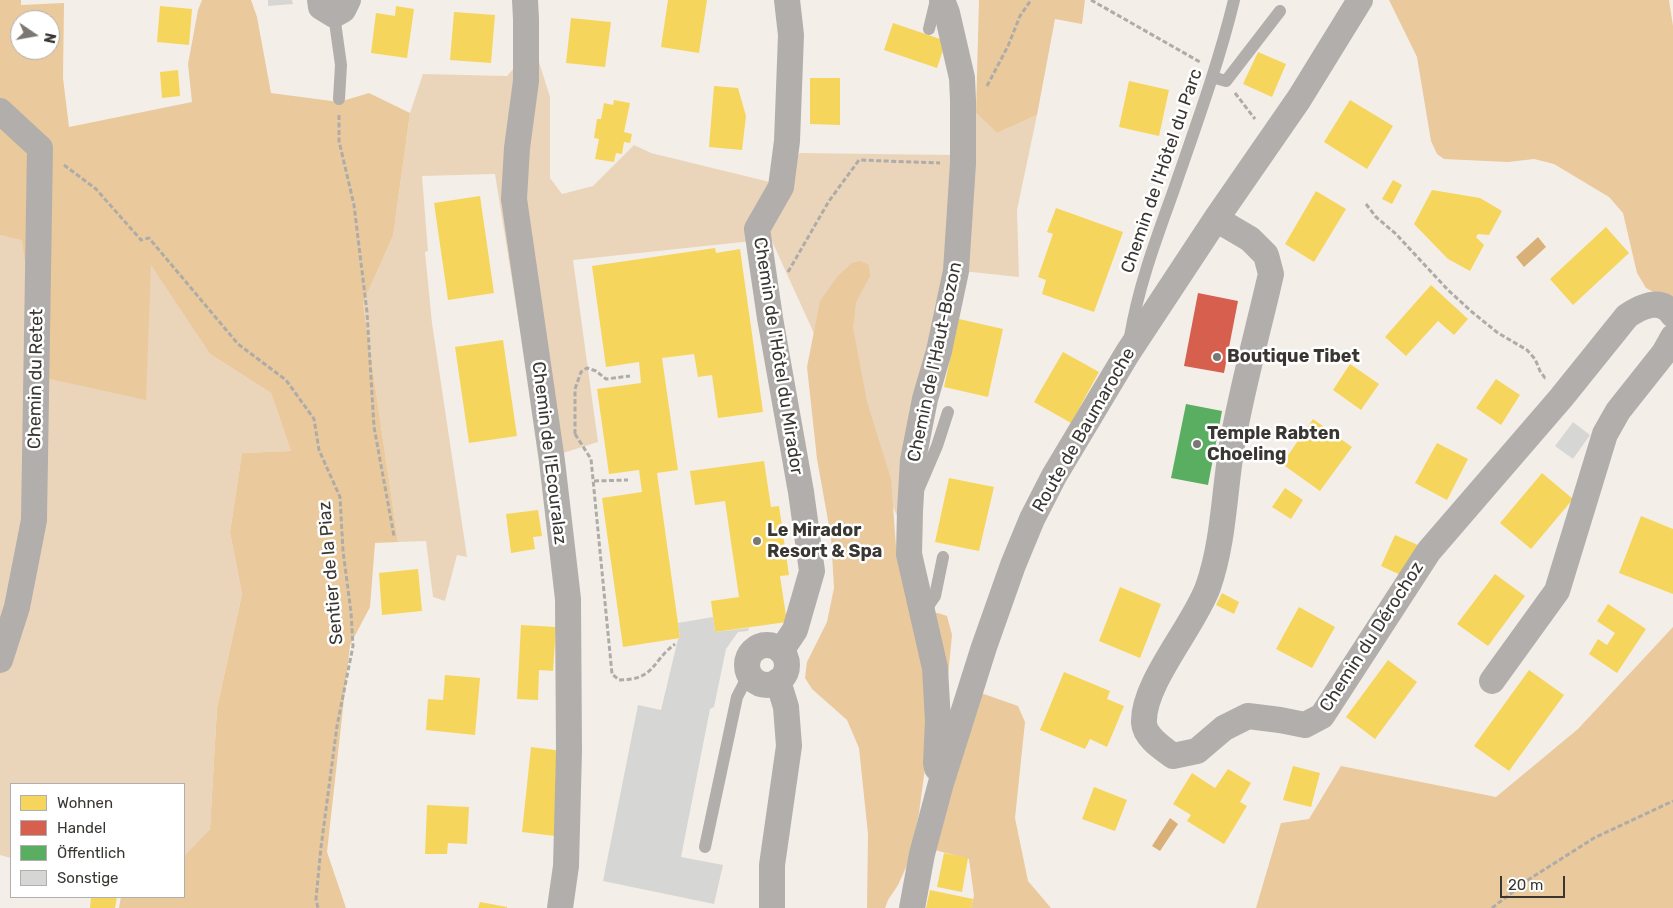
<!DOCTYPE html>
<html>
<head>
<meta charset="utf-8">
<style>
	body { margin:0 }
	#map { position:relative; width:1673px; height:908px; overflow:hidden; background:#f4eee8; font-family:Rubik,sans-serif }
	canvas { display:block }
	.legend { position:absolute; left:10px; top:783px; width:175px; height:115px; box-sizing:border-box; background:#fff; border:1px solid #b0afad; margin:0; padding:6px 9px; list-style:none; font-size:15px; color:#3a3733 }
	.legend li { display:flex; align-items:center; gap:10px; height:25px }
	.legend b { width:25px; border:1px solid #b0afad }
	.north { position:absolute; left:10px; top:10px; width:50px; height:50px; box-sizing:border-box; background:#fff; border:1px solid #b0afad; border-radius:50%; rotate:102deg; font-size:14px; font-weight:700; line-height:20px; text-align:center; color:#3a3733 }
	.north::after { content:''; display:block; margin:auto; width:18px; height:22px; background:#7b7772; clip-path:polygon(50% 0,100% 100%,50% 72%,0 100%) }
	.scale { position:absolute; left:1500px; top:876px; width:65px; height:22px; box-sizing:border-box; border:2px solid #3a3733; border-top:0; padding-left:6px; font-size:15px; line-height:18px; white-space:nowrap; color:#3a3733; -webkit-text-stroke:4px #fff; paint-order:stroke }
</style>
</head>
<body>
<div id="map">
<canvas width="1673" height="908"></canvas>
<ul class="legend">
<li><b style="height:14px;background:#f6d55c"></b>Wohnen</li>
<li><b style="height:14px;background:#d6604d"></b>Handel</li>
<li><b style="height:14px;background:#5aae61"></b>Öffentlich</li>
<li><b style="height:14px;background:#d6d6d4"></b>Sonstige</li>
</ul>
<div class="north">N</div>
<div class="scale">20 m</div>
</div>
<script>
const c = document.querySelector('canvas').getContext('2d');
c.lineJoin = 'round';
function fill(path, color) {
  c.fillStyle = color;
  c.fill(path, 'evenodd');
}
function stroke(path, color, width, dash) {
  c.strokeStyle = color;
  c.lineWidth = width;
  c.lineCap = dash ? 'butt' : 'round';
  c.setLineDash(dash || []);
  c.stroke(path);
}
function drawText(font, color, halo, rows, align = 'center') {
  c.font = font + ' Rubik,sans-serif';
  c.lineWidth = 5;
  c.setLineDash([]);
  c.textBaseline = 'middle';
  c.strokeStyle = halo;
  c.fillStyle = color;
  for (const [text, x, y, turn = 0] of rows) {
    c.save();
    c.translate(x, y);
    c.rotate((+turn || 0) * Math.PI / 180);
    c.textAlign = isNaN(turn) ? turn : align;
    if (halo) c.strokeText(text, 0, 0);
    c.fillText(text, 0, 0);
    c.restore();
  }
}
fill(new Path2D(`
	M534 46 550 97V178L562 194 593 186 634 145 651 153 774 183 800 153 954 155 976 113 997 133 1037 115 1017 210 1019 277 962 271 920 462 914 553 771 239 573 260 598 442 541 460 495 174 422 176 428 251 425 252 432 323 467 557 457 555 445 601 433 597 426 541 398 542 363 303 393 236 410 113 423 74 507 76Z
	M0 235 151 264 210 354 271 393 291 451 242 453 230 532 242 594 217 708 210 829 184 856V784H11V858L0 855Z`), '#ebd5ba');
fill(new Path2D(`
	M0 0H21V5L64 3 63 78 69 127 192 102 188 64 198 10 202 0H251L257 17 271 93 339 102 369 93 410 113 393 236 363 303 398 542 375 543 370 607 350 645 327 852 346 908H119L121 897H184V856L210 829 217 708 242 594 230 532 242 453 291 451 271 393 210 354 151 265 146 400 41 377 22 240 0 235ZM20 20H50V50H20Z
	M979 0H1085L1082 24 1055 19 1037 115 997 133 976 113Z
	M1389 0H1669L1673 26V303L1646 288 1637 273 1623 213 1609 197 1554 164 1534 159 1508 162 1444 159 1437 154 1431 141 1417 57Z
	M860 261 869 265 870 276 856 302 853 328 867 402 891 479 896 547 907 595 913 614 938 613 947 616 952 635 945 707 925 768 919 813 908 863 898 885 888 900 885 908H867L868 834 859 748 847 720 812 689 805 678 807 662 827 622 834 588 831 537 817 459 807 367 820 301 837 277 852 263Z
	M1673 627V908H1256L1281 823 1309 819 1341 766 1496 797 1578 729Z
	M981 693 1018 706 1025 722 1015 818 1028 881 1051 908H971L974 896 969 859 931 849Z`), '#eac99c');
fill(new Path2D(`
	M1538 237 1546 247 1524 267 1516 257Z
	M1170 818 1178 824 1160 851 1152 846Z`), '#d8b078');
fill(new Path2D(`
	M668 0H707L699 53 661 47Z
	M160 6 192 9 189 45 157 42Z
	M396 6 414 9 407 58 371 53 376 13 395 16Z
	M454 12 495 15 491 63 450 60Z
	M571 18 611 22 605 67 566 63Z
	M893 23 946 41 937 68 884 50Z
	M1258 52 1286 64 1272 97 1243 84Z
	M178 70 180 96 162 98 160 72Z
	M810 78H840V125L810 124Z
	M1129 81 1169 90 1159 136 1119 127Z
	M714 86 738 88 746 116 742 150 709 147Z
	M614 100 630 103 624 132 632 134 630 143 624 142 622 154 616 153 614 162 595 159 599 139 594 138 597 119H601L604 103 613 105Z
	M1350 100 1393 126 1367 169 1324 142Z
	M1393 180 1402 185 1392 204 1382 199Z
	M1432 190 1480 198 1502 211 1489 235 1478 234 1476 237 1484 245 1470 271 1448 259 1414 224Z
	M1316 191 1346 209 1314 262 1285 244Z
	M480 196 494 293 448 300 434 203Z
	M1056 208 1123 232 1094 312 1042 294 1046 280 1038 277 1053 234 1047 232Z
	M1606 227 1629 253 1573 305 1550 279Z
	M715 248 716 253 740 249 763 412 718 418 712 375 698 377 694 354 662 358 678 470 657 473 680 638 623 647 602 498 642 492 639 470 609 474 597 389 641 383 639 362 606 367 592 266Z
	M1431 285 1468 319 1454 335 1438 321 1406 356 1385 337Z
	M959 319 1003 329 988 397 944 387Z
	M503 340 517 436 469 443 455 347Z
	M1063 352 1099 372 1071 423 1034 402Z
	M1350 364 1379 384 1361 410 1333 390Z
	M1496 379 1520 395 1501 425 1476 408Z
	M1313 419 1352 447 1320 491 1282 464Z
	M1437 443 1468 459 1447 500 1415 483Z
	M764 461 771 507 779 506 789 575 780 576 787 622 715 632 711 601 739 597 725 501 695 505 690 471Z
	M1542 473 1573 499 1531 549 1500 523Z
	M949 478 994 487 979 551 935 542Z
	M1285 488 1303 500 1291 519 1272 507Z
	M538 510 542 536 533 537 535 549 511 553 506 514Z
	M1641 516 1673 529V594L1619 573Z
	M1395 535 1418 545 1403 576 1381 566Z
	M418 569 422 611 382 615 379 573Z
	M1495 574 1525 596 1488 646 1457 624Z
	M1120 587 1161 604 1140 658 1099 641Z
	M1222 593 1239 602 1234 614 1216 605Z
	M1608 604 1646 629 1617 673 1589 654 1598 639 1607 645 1615 633 1597 621Z
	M1299 607 1335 627 1312 668 1276 649Z
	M521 625 556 627 553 671 539 670 538 700 517 699Z
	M1388 660 1417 682 1375 739 1346 717Z
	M1529 670 1564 695 1509 771 1474 746Z
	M1064 672 1110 691 1107 699 1124 706 1107 747 1090 739 1085 749 1040 730Z
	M445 675 480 678 475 735 426 730 428 699 443 700Z
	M531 747 563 751 555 836 522 832Z
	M1293 766 1320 773 1311 807 1283 800Z
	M1228 769 1251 783 1240 802 1247 806 1224 844 1187 821 1191 815 1173 804 1192 773 1215 788Z
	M1094 787 1127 800 1115 831 1082 819Z
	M427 805 469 807 467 844 448 843 447 854H425Z
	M944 853 968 858 962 892 937 887Z
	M930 890 973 899 971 908H926Z
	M91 897H117L115 908H90Z
	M480 902 507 907V908H478Z`), '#f6d55c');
fill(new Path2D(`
	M1198 293 1238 301 1224 373 1184 366Z`), '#d6604d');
fill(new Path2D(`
	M1186 404 1222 411 1208 485 1171 478Z`), '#5aae61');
fill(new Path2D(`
	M268 0H292L293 4 268 6Z
	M1573 422 1590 435 1573 459 1555 446Z
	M713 617 715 632 749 628 748 631 738 632 726 649 714 707 710 709 681 857 723 865 714 904 603 881 638 705 661 710 678 639 680 638 678 623Z`), '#d6d6d4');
stroke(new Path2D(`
	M1091 0 1200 62
	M987 86 1008 46 1020 16 1031 0
	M1235 93 1255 119
	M339 115V141L354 205 367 312 374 427 394 536
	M64 165 96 189 141 240 149 238 238 344 286 380 314 419 319 450 340 497 343 551 351 612 353 646 337 726 321 847 316 899 318 908
	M1366 204 1376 217 1396 234 1448 290 1472 312 1498 333 1527 350 1535 359 1540 371 1545 378H1547
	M788 272 829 201 859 160 940 163
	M575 434 591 459 612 674 619 680C655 680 651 662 675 644
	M575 434V389L581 372 587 368 596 371 606 379 630 376
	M594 481 628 480
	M1492 908 1531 878 1594 838 1673 801`), '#aeaca8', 3, [5, 2.5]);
stroke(new Path2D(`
	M334 15 341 65 339 99
	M929 29 936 0
	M1212 77 1226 81 1280 11
	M1130 337C1138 288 1155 242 1172 195 1194 131 1218 66 1234 0
	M919 488 937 446 948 412
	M924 612 935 596 943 557
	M705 847 737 697 749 674`), '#b1aeac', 12);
stroke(new Path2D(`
	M320 0 321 7 334 15 343 10 348 0
	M525 0 526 19V81L517 148 514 199 552 461 568 599 569 751 566 866 560 908
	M0 111 40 148 34 520 17 607 0 660
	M1216 219 1250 239 1266 255 1271 274C1258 331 1242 388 1232 445 1224 492 1224 541 1208 587 1194 626 1142 684 1144 723 1145 737 1162 748 1173 756L1197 751 1224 728 1248 716 1280 720 1305 725 1322 716 1429 551 1561 398 1627 316C1642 306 1661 297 1673 315
	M747 665a20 20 0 1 1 40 0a20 20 0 1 1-40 0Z
	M781 651 795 630 812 571 801 492 770 318 757 229 781 187 787 141 791 35 787 0
	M1492 681 1557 591 1605 434 1618 411 1664 353 1673 337
	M937 768 936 763 938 721 935 668 909 554 910 511 913 460 925 399 939 351 956 271 963 163V100L962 78 947 13 942 0
	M772 908V865L789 746 786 707 778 681
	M912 908 922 854 941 783 984 647 1013 565 1032 519 1054 476 1127 354 1216 219 1299 99 1360 0`), '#b1aeac', 26);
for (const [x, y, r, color] of [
	[1217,357,5,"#7b7772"],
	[1197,444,5,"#7b7772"],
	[757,541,5,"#7b7772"]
]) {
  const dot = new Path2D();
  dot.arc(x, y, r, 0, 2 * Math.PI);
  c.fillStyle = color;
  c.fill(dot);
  stroke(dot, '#fff', 2);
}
drawText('18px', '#3a3733', '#fff', [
	["Chemin de l'Hôtel du Parc",1162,171,-71],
	["Chemin de l'Hôtel du Mirador",778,356,81],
	["Chemin de l'Haut-Bozon",935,362,-78],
	["Chemin du Retet",36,379,-89],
	["Route de Baumaroche",1084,430,-60],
	["Chemin de l'Ecouralaz",549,453,83],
	["Sentier de la Piaz",331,573,-95],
	["Chemin du Dérochoz",1372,637,-57]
]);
drawText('bold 18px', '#3a3733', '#fff', [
	["Boutique Tibet",1227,357],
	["Temple Rabten",1207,434],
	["Choeling",1207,455],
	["Le Mirador",767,531],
	["Resort & Spa",767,552]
], 'left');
</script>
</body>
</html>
